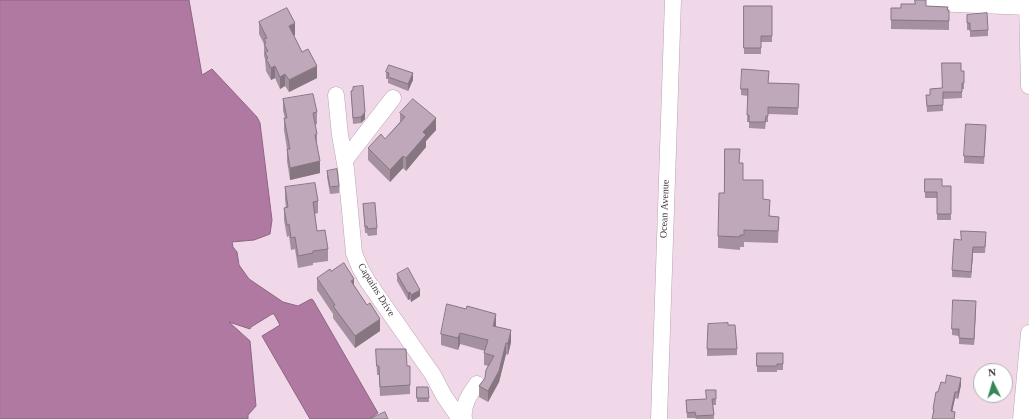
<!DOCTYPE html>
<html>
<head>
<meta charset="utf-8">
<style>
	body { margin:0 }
	#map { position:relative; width:1029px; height:419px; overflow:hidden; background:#f0d8e9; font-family:"Times New Roman",serif }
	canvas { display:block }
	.north { position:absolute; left:973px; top:363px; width:40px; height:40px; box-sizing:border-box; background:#fff; border:1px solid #b2aeb1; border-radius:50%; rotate:355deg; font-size:11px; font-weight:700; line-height:16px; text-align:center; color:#3e353c }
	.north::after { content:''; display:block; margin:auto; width:14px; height:18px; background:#338759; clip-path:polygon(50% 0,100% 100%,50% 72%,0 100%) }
</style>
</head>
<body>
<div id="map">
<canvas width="1029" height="419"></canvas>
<div class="north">N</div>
</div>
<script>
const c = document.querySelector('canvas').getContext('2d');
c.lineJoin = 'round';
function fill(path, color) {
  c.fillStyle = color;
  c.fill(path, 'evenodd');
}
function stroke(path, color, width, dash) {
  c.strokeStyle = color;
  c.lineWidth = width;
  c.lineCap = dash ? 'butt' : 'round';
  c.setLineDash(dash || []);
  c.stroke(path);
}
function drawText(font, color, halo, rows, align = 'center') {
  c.font = font + ' "Times New Roman",serif';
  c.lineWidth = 4;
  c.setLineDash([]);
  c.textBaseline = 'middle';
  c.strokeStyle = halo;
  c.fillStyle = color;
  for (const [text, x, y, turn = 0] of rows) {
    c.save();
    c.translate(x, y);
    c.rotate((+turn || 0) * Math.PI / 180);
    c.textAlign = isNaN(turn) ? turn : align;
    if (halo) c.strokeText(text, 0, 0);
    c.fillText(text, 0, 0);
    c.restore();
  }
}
const water = new Path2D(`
	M0 0H189L202 75 212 69 257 117 260 123 272 220 270 234 254 240 232 242 233 247 237 252 239 265 249 279 283 302 298 306 311 299 313 300 378 413 369 419H310L262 336 280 325 274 314H272L251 327 250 329 229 322 250 341 256 406 248 415V419H0Z`);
fill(water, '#af79a1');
stroke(water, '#8d6583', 1);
const minor = new Path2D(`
	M1027 0 1029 86
	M933 3 1028 7
	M336 95 340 135 346 169 354 253 360 268 368 282 433 375 444 396 460 419
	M345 160 393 98
	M464 419C462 406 469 395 477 384
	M659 419 673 0
	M1021 419 1029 333`);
stroke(minor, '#baa3b3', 17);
stroke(minor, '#fff', 16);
fill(new Path2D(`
	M744 6H772V42H761V54H744Z
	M926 6 949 10V30L891 29V8H901Z
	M967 15 988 30V36L970 37V30H967Z
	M259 22 295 35 294 36 302 52 317 78 289 92 285 86 280 89 275 78 271 80 266 71 265 59 264 56V44L259 34Z
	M961 71H964V89H962V98L943 99V111L927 112 926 95H930V89L942 88Z
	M386 72 413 80 408 91 388 83V79H386Z
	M769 83 799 84 798 115 768 114V122H766L765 129 749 128V122H747L748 96 741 95V89Z
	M353 87 365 119 361 123 353 124 351 91 353 90Z
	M283 99 317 112V124L315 125 317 134V145L320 173 290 180 287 161V149L284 130V118H285L283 111Z
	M400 113 436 130 426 141V147L406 171 403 168 390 182 368 160V148L385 139 400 122Z
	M986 132 984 164 964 163V156Z
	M740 163 743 180 763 199 770 216 779 217 778 243 744 242V247H740V250L718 248V236L724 193Z
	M327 171 339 186V193L330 194 327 177Z
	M925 179 942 186H951V220H937V198H925Z
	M285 187 318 201V213L315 214 317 231 328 249V261L313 263V265L298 268 295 249 291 250 289 236 287 237 284 220V208H286L285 199Z
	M363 204 377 228V235L368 236 367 233H365Z
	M986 239 985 253H973L971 278 952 277V270L961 240Z
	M331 271 354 285 380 331 355 348 333 318V314L317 290V278Z
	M397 274 420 296 411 302 410 299 408 300 397 281Z
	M976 307 974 345 959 344V336L952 335V329Z
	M728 325 737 349V355L707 356V349Z
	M496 326 511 342 508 355 506 354 499 382 488 402 479 397V386L485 378 488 366 484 365V353L485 351 460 344 458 350 441 345V334Z
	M376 349 407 366H410V394L380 396 379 375H377Z
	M757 353H783V370H777V372H757Z
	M961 385 958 399 955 398 952 411 933 416V409L938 392Z
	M417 387H428L429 402H417Z
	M716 390V405H713L714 419H696L695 418H687L686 400 706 399Z`), '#a4909f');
fill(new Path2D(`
	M295 23V35L289 38V26Z
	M275 66V78L271 80V68Z
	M317 66V78L289 92V80Z
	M413 73V80L408 91V84Z
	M285 74V86L280 89V77Z
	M365 112V119L361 123V117Z
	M436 118V130L426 141V147L406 171V158L423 132Z
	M403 156V168L390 182V170Z
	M320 161V173L290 180V168Z
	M973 247V253L971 278V272Z
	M354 279V291L351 281Z
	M420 290V296L411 302V295Z
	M410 292V299L408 300V293Z
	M976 301V307L974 345V339Z
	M496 314V326L493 337V326Z
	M380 319V331L355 348V336Z
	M511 330V342L508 355V343Z
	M460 333V344L458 350V338Z
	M506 343V354L499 382 488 402V391Z
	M961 378V385L958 399V392Z
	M955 392V398L951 418V411Z`), '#867682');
const building = new Path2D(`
	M915 0H926V6L948 7 947 10H949V21L891 20V8H901V4H915Z
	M744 6H772V36H761V48H744Z
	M287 8 295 23 289 26 302 52 308 49 317 66 289 80 285 74 280 77 275 66 271 68 266 59 268 58 265 53 268 51 264 44 266 43 264 39 267 38 259 22Z
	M987 13 988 30 970 31V23H967V15Z
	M942 63H961V71H964V83H962V92H943V105L927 106 926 95H930V89L942 88Z
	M389 65 413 73 408 84 388 77 389 73 386 72Z
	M742 69 769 71 768 83 799 84 798 108 768 107V116H766L765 122H749V115H747L748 89H741Z
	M363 86 365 112 361 117 353 118 351 91 353 90V87Z
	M313 94 317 112 313 113 317 134 315 135 320 161 290 168 287 149H290L284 118H287L283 99Z
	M413 99 436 118 423 132 426 135 406 158 403 156 390 170 368 148 381 134 385 139 405 117 400 113Z
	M966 124 986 125 984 157 964 156Z
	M725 149H740L739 163H743V180H763V199L770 200 769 216 779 217 778 231 744 230V235H740V237L718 236 719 193H724Z
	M337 169 339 186 330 187 327 171Z
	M925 179H942V186H951V214H937V192H925Z
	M315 183 318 201 313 202 317 231 325 230 328 249 313 251V253L298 256 295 237 291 238 289 224 287 225 284 208 288 207 285 187Z
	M375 203 377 228 368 229 367 226 365 227 363 204Z
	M961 231 986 232 985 247H973L971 272 952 270 954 239 961 240Z
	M344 263 354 279 351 281 367 305 370 303 380 319 355 336 333 306 335 305 317 278 330 269 331 271Z
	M408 268 420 290 411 295 410 292 408 293 397 274Z
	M953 300 976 301 974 339 959 338V329H952Z
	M447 304 466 309 467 306 496 314 493 326 511 330 508 343H506L499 371 488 391 479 386 485 378 486 370 494 356 484 353 488 340 460 333 458 338 441 334Z
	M728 323V325H735L737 349H707L708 324Z
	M376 349H406L407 366H410V385L380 387 379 366H377Z
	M757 353H783V364H777V366H757Z
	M947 375 961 378 958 392H955L951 411 955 412 954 419H932L934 410 933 409 936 392H938L941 382 945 383Z
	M417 387H428L429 398H417Z
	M706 390H716V399H712L714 415 696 416 695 412 687 413 686 400 706 399Z
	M385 412 388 419H370Z`);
fill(building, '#bfa8b9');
stroke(building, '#867682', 1);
drawText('10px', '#3e353c', '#fff', [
	["Ocean Avenue",665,209,-88],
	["Captains Drive",376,290,58]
]);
</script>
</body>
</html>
